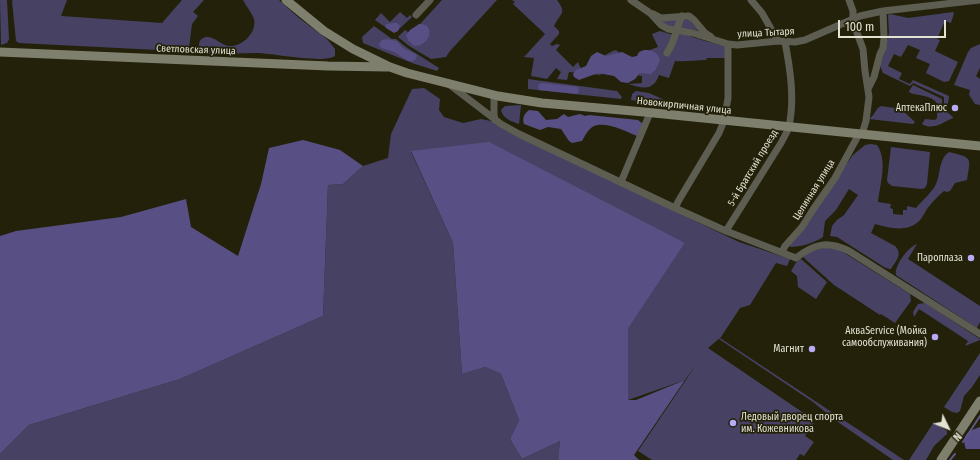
<!DOCTYPE html>
<html>
<head>
<meta charset="utf-8">
<style>
	body { margin:0 }
	#map { position:relative; width:980px; height:460px; overflow:hidden; background:#23210a; font-family:"Fira Sans Condensed",sans-serif }
	canvas { display:block }
	.north { position:absolute; left:928px; top:408px; width:40px; height:40px; -webkit-text-stroke:3px #23210a; paint-order:stroke; rotate:133deg; font-size:11px; font-weight:700; line-height:16px; text-align:center; color:#e3e3d4 }
	.north::after { content:''; display:block; margin:auto; width:14px; height:18px; background:#e3e3d4; clip-path:polygon(50% 0,100% 100%,50% 72%,0 100%) }
	.scale { position:absolute; left:838px; top:20px; width:108px; height:18px; box-sizing:border-box; border:2px solid #e3e3d4; border-top:0; padding-left:5px; font-size:12px; line-height:14px; white-space:nowrap; color:#e3e3d4; -webkit-text-stroke:3px #23210a; paint-order:stroke }
</style>
</head>
<body>
<div id="map">
<canvas width="980" height="460"></canvas>
<div class="north">N</div>
<div class="scale">100 m</div>
</div>
<script>
const c = document.querySelector('canvas').getContext('2d');
c.lineJoin = 'round';
function fill(path, color) {
  c.fillStyle = color;
  c.fill(path, 'evenodd');
}
function stroke(path, color, width, dash) {
  c.strokeStyle = color;
  c.lineWidth = width;
  c.lineCap = dash ? 'butt' : 'round';
  c.setLineDash(dash || []);
  c.stroke(path);
}
function drawText(font, color, halo, rows, align = 'center') {
  c.font = font + ' "Fira Sans Condensed",sans-serif';
  c.lineWidth = 3.5;
  c.setLineDash([]);
  c.textBaseline = 'middle';
  c.strokeStyle = halo;
  c.fillStyle = color;
  for (const [text, x, y, turn = 0] of rows) {
    c.save();
    c.translate(x, y);
    c.rotate((+turn || 0) * Math.PI / 180);
    c.textAlign = isNaN(turn) ? turn : align;
    if (halo) c.strokeText(text, 0, 0);
    c.fillText(text, 0, 0);
    c.restore();
  }
}
fill(new Path2D(`
	M0 0H7L9 39 7 43 1 45Z
	M13 0H67L61 16 162 23 182 0H204L193 12 198 16 192 24 189 48 182 53 158 50 19 43 16 41 12 1Z
	M243 0H279L299 18 327 39 335 49V56C324 64 272 53 256 53 240 53 223 54 207 54L200 49 199 46C199 41 201 38 206 37 214 36 221 45 229 46 242 47 257 33 254 19 252 13 246 6 243 0Z
	M442 0H497L450 51 446 57 431 59 409 46 398 37 405 30 411 34Z
	M512 0H557C567 14 561 12 554 26L559 31V34L550 44 552 46 557 44 560 45 556 50 573 67 578 62 581 69 590 70 603 56 615 50 619 52 606 71 600 75 569 72 567 80 557 79 561 72 556 68 547 79 531 76 534 58 524 57 545 34 513 4 515 2Z
	M400 12 407 18 410 15 412 17 397 31 388 29 375 20 381 13 390 22Z
	M953 12 954 13 951 23 945 21 937 39 940 40 935 51 958 62 949 81 944 82 926 73 930 64 916 58 920 50 908 45 901 57 894 54 888 66 902 73 899 79 910 84 913 80 949 96 947 111 944 107V97L913 83 910 86 883 73 880 66 889 33 888 15 890 14 908 18Z
	M659 19 689 20 699 31C686 26 669 31 659 19Z
	M374 26 392 39H396L406 47 439 68 437 71 412 63 363 43 362 37Z
	M660 31 670 34 686 35 705 41 725 46V58H707L706 60C695 60 686 62 675 61L669 78 659 75C653 92 642 88 628 84L642 83V76H639L641 58 647 51 658 47 652 34Z
	M980 44V68L976 76 980 79V105L975 104 969 95 970 90 954 85 968 52 971 48Z
	M528 79 617 91 622 97 621 99 528 89Z
	M913 85 942 99V108L953 117V118C943 122 933 131 922 124L925 119 935 120 937 118C937 114 938 108 937 104 935 96 916 95 910 93L909 91Z
	M424 88 440 99 439 110 444 117 463 123 481 119 491 121 507 131 739 242 790 259 787 266 776 263 750 305 740 308 721 337 708 348 805 414 814 423 805 436 814 442 804 456 800 454 796 460H652L638 451 696 365 685 380 628 400V329L685 243 411 152 453 243 462 374 485 367 501 374 519 420 510 439 522 459 560 441 558 460H0V454L29 425 180 379 323 316 328 185 343 184 363 166 388 158 391 134 412 89Z
	M636 91 649 93 669 102 724 110 631 100 632 94Z
	M521 105 519 124C511 121 503 119 501 110L505 106Z
	M881 106 901 109 915 122 913 124 869 119C875 115 875 109 881 106Z
	M871 144 877 145C888 161 880 184 878 202L891 204 890 208 893 209V214L903 215V210H907V206L916 208C922 201 930 194 935 186 941 176 938 159 949 152 972 158 971 156 967 180L955 183 950 191 947 192 944 191C938 196 932 202 927 209 924 213 923 217 920 220 908 233 889 228 875 224L871 233 895 246C903 254 896 261 891 269H889L884 267 837 237 830 236 832 226 837 220 844 215 858 195 849 189 836 210 825 221 823 237C814 243 801 247 790 247L789 244 853 155 865 145Z
	M891 147 930 152 927 184 925 188 921 189 892 186 888 183 887 180Z
	M917 244 908 259 980 306V322L977 328 896 275C894 266 908 247 917 244Z
	M831 247 838 249 910 294 911 301 895 323 881 314 880 315 834 285 803 257C810 250 821 248 831 247Z
	M801 259 827 282 816 299 798 287 797 276 791 271 797 261Z
	M925 303 980 339V340L965 346 968 341 919 309 914 317 913 312 918 304Z
	M720 338 904 460H893L835 420 813 402 719 339Z
	M980 353V375L972 387 964 396 960 411 957 413 952 412 944 407Z
	M934 422 947 431V434L934 446 926 460H909Z`), '#474264');
fill(new Path2D(`
	M394 23H397L400 26 398 31 394 33 386 28 385 25 387 24Z
	M419 24C436 23 431 46 414 46L408 40 406 35 410 30Z
	M387 39 397 41 403 48 417 55C414 70 400 54 394 52 390 50 385 49 381 48L379 44 382 40Z
	M644 50C653 50 657 52 660 60L656 69 651 74 640 73 635 79 628 83 621 82 614 76 598 73 579 80 574 77 573 74 576 70 586 66 591 56 597 52 606 56 622 52 632 57 637 56 639 52Z
	M542 83 578 87 579 91 577 94 539 90 538 85Z
	M529 110 538 111 546 120 557 119 564 114 568 117 580 114 585 116 589 115 638 120 643 124 637 136C626 131 606 121 594 126 588 129 585 136 582 141L572 143 569 141 561 129 548 127 540 130 524 124C522 118 524 114 529 110Z
	M303 140 340 150 363 166 343 184 328 185 323 316 180 379 29 425 0 454V236L16 231 121 217 186 199 191 227 238 256 261 184 269 148Z
	M489 142 685 243 628 329V400H636L685 380 634 455 639 460H558L560 441 522 459 510 439 519 420 501 374 485 367 462 374 453 243 411 151Z
	M980 427V449H966C961 435 968 431 980 427Z`), '#585084');
stroke(new Path2D(`
	M963 442 980 416
	M950 460 955 454`), '#5e558a', 2);
stroke(new Path2D(`
	M631 0 650 13 661 25 668 29 693 33 728 44 737 45 778 41 795 42 805 40 860 16 883 11 980 0
	M751 0 762 13 778 41
	M849 0 853 11V22L863 49 865 71 869 97 866 121 862 134
	M653 14 661 18 689 16 694 20 705 33 711 37
	M416 15 430 0
	M667 53C675 42 676 28 682 16
	M450 85 501 124 519 134 675 208 726 231 796 258C815 243 828 241 849 251L980 334
	M868 89 874 77 880 54 883 48 884 38 883 11
	M494 95V114L495 120
	M621 182 650 113
	M675 208 679 200 719 133 724 121 728 98V44
	M726 231 781 143C784 137 788 131 789 126 795 99 790 68 785 42
	M782 252 785 246 802 227 814 208 835 178 859 134`), '#5d5d52', 7);
stroke(new Path2D(`
	M286 0 324 31 353 49 390 67 407 73 498 96 542 103 644 112 980 146
	M0 52 328 66 387 67
	M941 460 980 401`), '#7f7f6d', 9);
for (const [x, y, r, color] of [
	[955,108,4,"#b7abf8"],
	[971,258,4,"#b7abf8"],
	[935,337,4,"#b7abf8"],
	[812,349,4,"#b7abf8"],
	[733,423,4,"#b7abf8"]
]) {
  const dot = new Path2D();
  dot.arc(x, y, r, 0, 2 * Math.PI);
  c.fillStyle = color;
  c.fill(dot);
  stroke(dot, '#23210a', 1.5);
}
drawText('10px', '#e3e3d4', '#23210a', [
	["улица Тытаря",766,33,-3],
	["Светловская улица",196,50,2],
	["Новокирпичная улица",684,106,6],
	["5-й Братский проезд",753,168,-59],
	["Целинная улица",814,190,-58]
]);
drawText('10px', '#e3e3d4', '#23210a', [
	["АптекаПлюс",947,108],
	["Пароплаза",963,258],
	["АкваService (Мойка",927,331],
	["самообслуживания)",927,343],
	["Магнит",804,349],
	["Ледовый дворец спорта",741,417,"left"],
	["им. Кожевникова",741,429,"left"]
], 'right');
</script>
</body>
</html>
